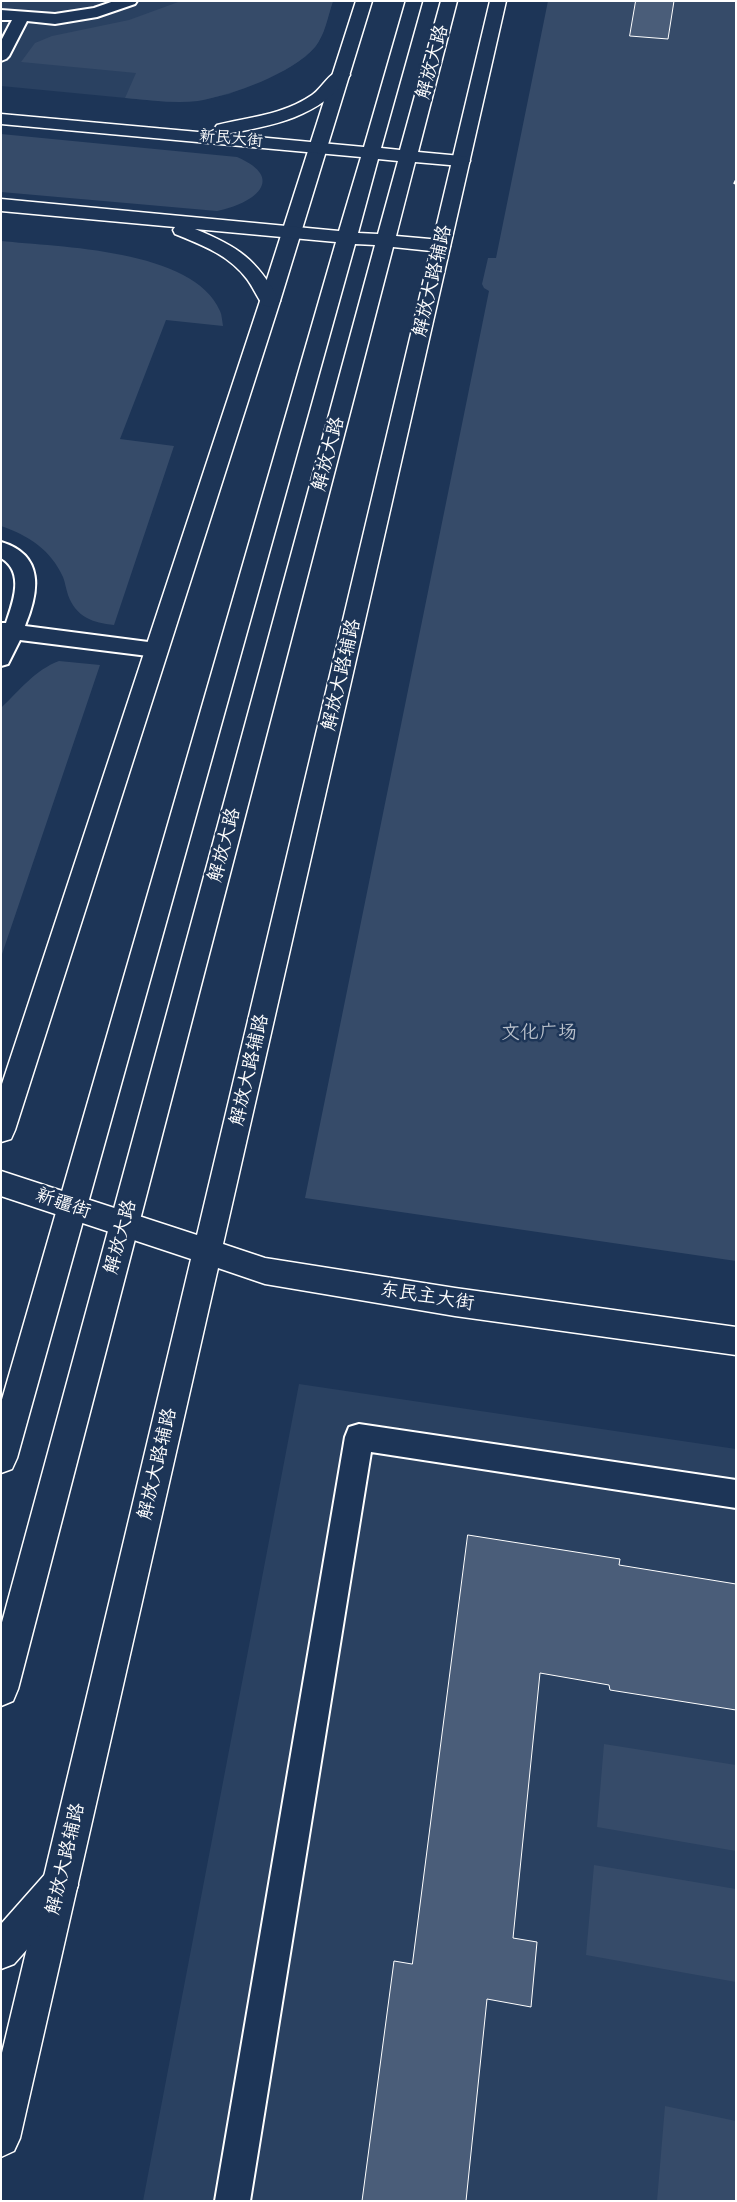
<!DOCTYPE html>
<html>
<head>
<meta charset="utf-8">
<style>
	body { margin:0 }
	#map { position:relative; width:737px; height:2202px; overflow:hidden; background:#1d3557; font-family:Sriracha,sans-serif }
	canvas { display:block }
	.frame { position:absolute; inset:0; border:2px solid #fff; pointer-events:none }
</style>
</head>
<body>
<div id="map">
<canvas width="737" height="2202"></canvas>
<div class="frame"></div>
</div>
<script>
const c = document.querySelector('canvas').getContext('2d');
c.lineJoin = 'round';
function fill(path, color) {
  c.fillStyle = color;
  c.fill(path, 'evenodd');
}
function stroke(path, color, width, dash) {
  c.strokeStyle = color;
  c.lineWidth = width;
  c.lineCap = dash ? 'butt' : 'round';
  c.setLineDash(dash || []);
  c.stroke(path);
}
function drawText(font, color, halo, rows, align = 'center') {
  c.font = font + ' Sriracha,"LXGW WenKai TC",sans-serif';
  c.lineWidth = 5;
  c.setLineDash([]);
  c.textBaseline = 'middle';
  c.strokeStyle = halo;
  c.fillStyle = color;
  for (const [text, x, y, turn = 0] of rows) {
    c.save();
    c.translate(x, y);
    c.rotate((+turn || 0) * Math.PI / 180);
    c.textAlign = isNaN(turn) ? turn : align;
    if (halo) c.strokeText(text, 0, 0);
    c.fillText(text, 0, 0);
    c.restore();
  }
}
fill(new Path2D(`
	M1 1H333L323 33 316 46 305 57 285 70 229 94 196 101H157L1 86Z
	M299 1384 736 1449V2201H143Z`), '#2a4161');
fill(new Path2D(`
	M181 1H333C328 16 325 35 315 47 292 74 232 95 198 101 175 104 149 100 125 98L136 73 21 62 35 43 52 36 129 20Z
	M548 1H736V1261L305 1198 489 291 484 288 482 284 488 258H496Z
	M1 134 237 157C288 179 253 204 217 211L1 192Z
	M1 241C58 247 194 249 220 311 222 315 222 321 223 326L166 320 120 439 174 446 114 625C93 623 76 617 68 595 66 589 65 582 63 577 51 550 28 535 1 526Z
	M59 661 100 665 1 957V708C20 690 35 670 59 661Z
	M604 1744 736 1765V1851L597 1827Z
	M594 1865 736 1889V1982L586 1955Z
	M665 2106 736 2121V2201H657Z`), '#364b69');
const building = new Path2D(`
	M636 1H674L668 39 630 36Z
	M468 1535 620 1559 619 1565 736 1584V1710L610 1690 609 1685 540 1673 513 1938 537 1942 531 2007 487 1999 466 2201H362L394 1961 412 1964Z`);
fill(building, '#4a5d79');
stroke(building, '#fff', 1);
const lane = new Path2D(`
	M114 1H137L135 4 97 17 55 24 27 21 9 56 6 59 1 61V41L12 20H1V10L55 14 94 8Z
	M1 542C45 555 39 592 25 626L156 643 163 645 166 650 163 655 156 657 20 640 8 664 1 666V623H6C13 602 25 572 1 558Z
	M359 1424 736 1480V1508L371 1452 250 2201H215L345 1437 349 1427Z`);
const secondary = new Path2D(`
	M356 1H372L280 301 15 1130 11 1139 1 1142V1087L260 301Z
	M490 1H506L223 1244 265 1258 455 1288 736 1327V1355L455 1316 265 1284 218 1268 20 2138 14 2151 1 2157V2057L191 1259 1 1196V1171L197 1235Z`);
const primary = new Path2D(`
	M406 1H422L381 148 400 150 441 1H457L418 152 461 156 467 157 470 161 467 165 461 166 415 162 396 236 441 240 448 242 450 246 448 250 441 252 393 247 18 1689 13 1701 1 1706V1626L375 245 355 244 17 1458 12 1469 1 1473V1403L336 242 195 229C239 247 256 259 280 301L277 305 270 307 263 305C257 297 253 287 247 279 229 255 202 245 175 234L173 230 175 227 1 211V199L339 231 361 157 1 124V114L220 134 214 129 217 125C249 117 283 115 312 95 324 87 331 67 347 71L350 75C321 117 272 126 225 134L364 147ZM378 159 398 161 378 234 358 233Z
	M60 1867 73 1872 78 1885 73 1898 14 1964 1 1969V1924L47 1872Z`);
stroke(lane, '#fff', 4);
stroke(secondary, '#fff', 3);
stroke(primary, '#fff', 3);
stroke(new Path2D(`
	M734 184 736 180`), '#fff', 2, [4, 2.5]);
fill(lane, '#1d3557');
fill(secondary, '#1d3557');
fill(primary, '#1d3557');
drawText('16px', '#fff', '#1d3557', [
	["新民大街",231,139,5]
]);
drawText('19px', '#fff', '#1d3557', [
	["解放大路",433,62,-75],
	["解放大路辅路",433,281,-77],
	["解放大路",329,454,-75],
	["解放大路辅路",342,675,-77],
	["解放大路",225,845,-75],
	["解放大路辅路",250,1070,-77],
	["新疆街",63,1204,19],
	["解放大路",121,1237,-75],
	["东民主大街",427,1297,9],
	["解放大路辅路",158,1464,-77],
	["解放大路辅路",66,1859,-77]
]);
drawText('19px', '#b9c0ca', '#1d3557', [
	["文化广场",539,1033]
]);
</script>
</body>
</html>
